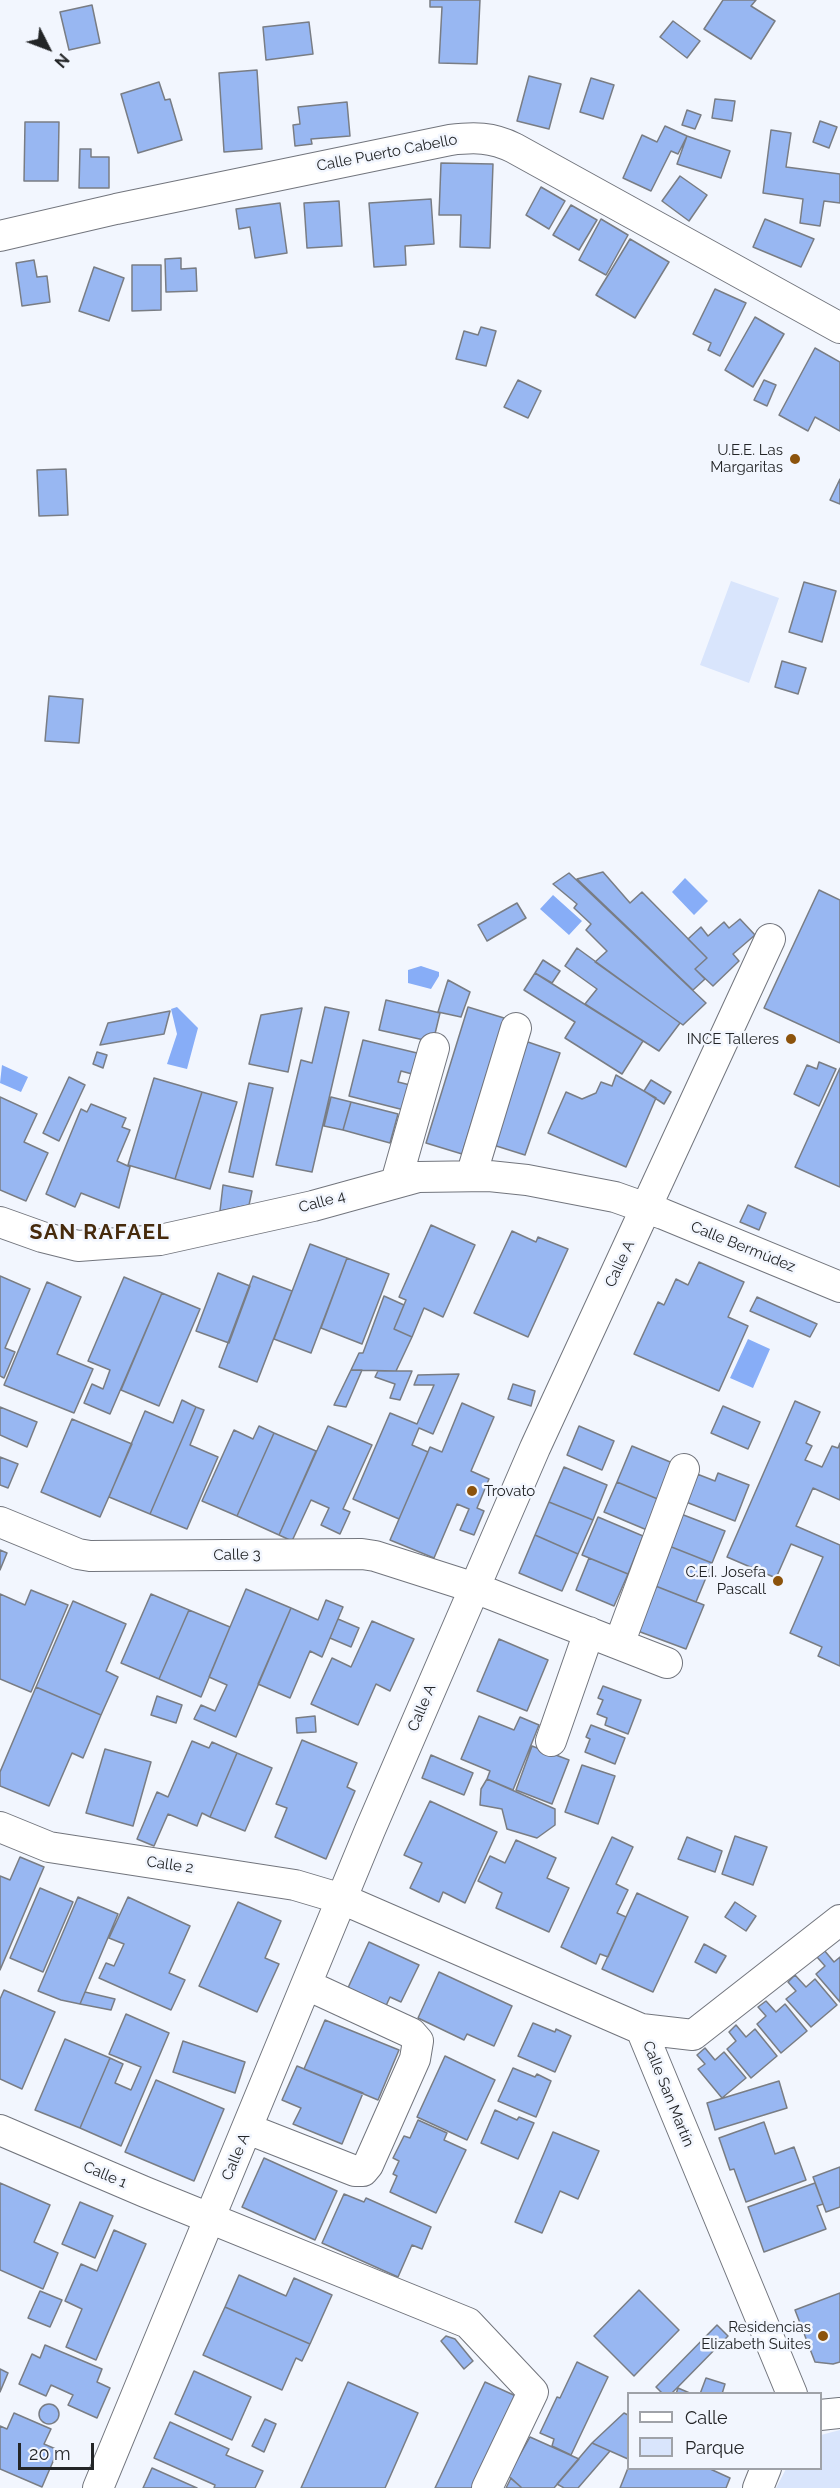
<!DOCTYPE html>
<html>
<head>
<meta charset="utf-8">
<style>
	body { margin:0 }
	#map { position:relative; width:840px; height:2488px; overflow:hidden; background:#f2f6fe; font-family:Raleway,sans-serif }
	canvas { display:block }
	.legend { position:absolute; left:627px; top:2392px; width:195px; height:78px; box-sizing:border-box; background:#f2f6fe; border:2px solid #9fa2a8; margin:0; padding:8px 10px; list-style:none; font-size:18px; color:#232527 }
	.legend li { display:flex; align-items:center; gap:12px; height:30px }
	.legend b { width:30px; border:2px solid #9fa2a8 }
	.north { position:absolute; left:18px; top:18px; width:60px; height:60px; -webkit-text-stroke:4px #f2f6fe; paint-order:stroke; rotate:132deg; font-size:16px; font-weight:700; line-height:24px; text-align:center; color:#232527 }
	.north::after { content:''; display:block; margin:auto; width:21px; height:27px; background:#232527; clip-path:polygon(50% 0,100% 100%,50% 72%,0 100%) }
	.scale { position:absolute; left:18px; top:2443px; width:76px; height:27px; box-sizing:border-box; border:3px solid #232527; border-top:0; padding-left:8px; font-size:18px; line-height:21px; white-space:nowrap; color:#232527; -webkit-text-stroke:4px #f2f6fe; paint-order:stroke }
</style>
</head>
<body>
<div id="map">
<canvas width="840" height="2488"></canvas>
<ul class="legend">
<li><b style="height:8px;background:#fff"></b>Calle</li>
<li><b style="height:16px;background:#d9e5fc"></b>Parque</li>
</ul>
<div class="north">N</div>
<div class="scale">20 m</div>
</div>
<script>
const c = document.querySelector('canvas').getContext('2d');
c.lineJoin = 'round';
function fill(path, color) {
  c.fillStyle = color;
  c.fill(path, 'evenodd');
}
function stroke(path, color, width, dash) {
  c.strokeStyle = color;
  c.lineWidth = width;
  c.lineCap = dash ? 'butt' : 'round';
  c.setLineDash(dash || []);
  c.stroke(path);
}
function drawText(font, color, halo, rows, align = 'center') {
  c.font = font + ' Raleway,sans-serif';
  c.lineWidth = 5;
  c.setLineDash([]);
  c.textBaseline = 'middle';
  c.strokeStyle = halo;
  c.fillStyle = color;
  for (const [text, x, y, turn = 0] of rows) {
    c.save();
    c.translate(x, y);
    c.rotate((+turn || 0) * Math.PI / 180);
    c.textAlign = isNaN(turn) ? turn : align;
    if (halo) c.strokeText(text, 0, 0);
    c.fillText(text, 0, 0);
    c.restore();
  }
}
fill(new Path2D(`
	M731 581 779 598 749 683 700 665Z
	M840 2430V2488H776L786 2469 820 2468 821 2435Z`), '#d9e5fc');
fill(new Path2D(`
	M685 878 708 901 694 915 672 892Z
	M553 895 582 921 569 935 540 909Z
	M421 966 439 972V976L431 989 408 983V970Z
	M177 1007 198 1028 187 1069 167 1064 177 1034 171 1009Z
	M2 1065 28 1077 21 1092 0 1083Z
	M748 1339 770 1349 753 1388 730 1378Z`), '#87adf7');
const building = new Path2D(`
	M430 0H480L477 64 439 63 442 7H430Z
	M723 0H756L751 6 775 21 751 59 704 29Z
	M92 5 100 43 69 50 60 12Z
	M673 21 700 41 687 58 660 37Z
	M309 22 313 54 266 60 263 27Z
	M257 70 262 149 224 152 219 73Z
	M529 76 561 84 549 129 517 121Z
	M591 78 614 85 603 119 580 112Z
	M159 82 165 100 170 99 182 140 138 153 121 94Z
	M715 99 735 101 732 121 712 118Z
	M347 102 350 136 311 139 312 144 295 146 293 125 300 124 298 107Z
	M687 110 701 115 695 129 682 125Z
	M820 121 837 127 829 148 813 142Z
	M25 122H59L58 181H24Z
	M665 126 687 136 678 154 671 151 651 191 623 178 642 135 657 142Z
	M771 130 791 133 786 167 840 174V203L824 201 820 226 800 223 803 199 763 193Z
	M687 136 730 151 721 178 677 164Z
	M80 149H91V157H109V188H79Z
	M441 163 493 164 490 248 460 247 461 215H439Z
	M680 176 707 195 689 221 662 201Z
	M541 187 565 201 549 229 526 215Z
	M431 199 434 244 405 246 406 265 374 267 369 203Z
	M339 201 342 246 307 248 304 203Z
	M280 203 287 253 255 258 250 227 239 229 236 209Z
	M571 205 597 220 579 250 553 235Z
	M601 219 628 235 606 275 579 260Z
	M765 219 814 239 801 267 753 247Z
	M630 239 669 262 635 318 596 295Z
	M181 258V269L196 268 197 291 166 292 165 259Z
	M34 260 37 277 47 276 50 302 22 306 16 263Z
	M132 265H161V310L132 311Z
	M94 267 124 278 109 321 79 311Z
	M715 289 746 303 720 356 708 350 711 343 693 334Z
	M755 317 784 334 753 387 725 370Z
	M481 327 496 331 486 366 456 359 464 331 478 335Z
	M815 348 840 362V431L815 417 808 431 779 415Z
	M518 380 541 391 528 418 504 407Z
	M764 380 776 385 767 406 754 400Z
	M66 469 68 515 39 516 37 470Z
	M840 479V504L830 500Z
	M804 582 836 591 822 642 789 632Z
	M782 661 806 668 798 694 775 687Z
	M49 696 83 699 79 743 45 741Z
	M603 872 630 903 642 892 707 958 695 969 705 979 693 990 577 879Z
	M569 873 706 1003 683 1025 595 962 607 951 586 930 591 924 574 908 577 904 553 884Z
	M819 890 840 900V1043L764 1008Z
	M517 903 526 918 487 941 478 925Z
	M740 919 755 935 733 954 739 961 713 986 695 969 707 958 688 939 701 927 708 936 724 922 729 928Z
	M577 948 680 1023 659 1051 585 1004 597 989 565 966Z
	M543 960 560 971 552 983 535 973Z
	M535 973 643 1041 622 1074 565 1038 575 1022 524 990Z
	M448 980 470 992 461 1017 438 1012Z
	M386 1000 440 1013 433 1042 379 1030Z
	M325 1007 349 1012 312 1172 276 1165 301 1060 312 1063Z
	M468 1007 504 1018 462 1154 426 1143Z
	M302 1008 288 1072 249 1064 261 1015Z
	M170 1011 164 1034 100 1045 108 1023Z
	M363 1040 417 1053 412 1074 401 1071 398 1082 410 1085 404 1110 349 1096Z
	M525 1041 560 1053 525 1155 490 1144Z
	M97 1052 107 1055 103 1068 93 1064Z
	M819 1062 836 1069 819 1106 794 1094 807 1065 817 1069Z
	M840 1068V1187L795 1167Z
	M616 1075 656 1098 626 1167 548 1133 566 1092 582 1099 596 1093 601 1082 612 1086Z
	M69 1077 85 1085 59 1141 43 1133Z
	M154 1078 202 1092 175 1179 128 1165Z
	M651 1080 671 1092 664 1104 644 1091Z
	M249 1083 273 1088 253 1177 229 1172Z
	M202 1092 237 1102 210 1189 175 1179Z
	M0 1097 37 1114 24 1142 48 1153 26 1201 0 1190Z
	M331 1097 351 1102 343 1130 324 1126Z
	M351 1102 398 1114 390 1143 343 1130Z
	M91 1104 126 1118 122 1127 130 1130 117 1161 130 1167 119 1208 81 1193 75 1207 46 1194 81 1109 87 1112Z
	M223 1185 252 1191 249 1205 220 1211Z
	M748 1205 766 1213 759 1230 740 1222Z
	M431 1225 475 1245 443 1317 424 1308 412 1337 394 1329 406 1300 399 1297Z
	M512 1231 536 1242 538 1237 568 1249 528 1337 474 1313Z
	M310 1244 347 1258 311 1353 274 1339Z
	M347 1258 389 1274 362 1344 321 1328Z
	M699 1262 744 1282 728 1317 748 1326 719 1391 634 1354 658 1302 664 1305 676 1279 688 1285Z
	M218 1273 250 1286 229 1343 196 1331Z
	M0 1276 30 1289 5 1348 15 1352 4 1378 0 1376Z
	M253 1276 292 1291 257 1382 219 1367Z
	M124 1277 162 1293 110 1414 84 1403 92 1384 103 1389 110 1370 88 1361Z
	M47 1282 81 1297 57 1354 93 1369 74 1413 4 1385Z
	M162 1293 200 1309 159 1406 121 1390Z
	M384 1296 404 1305 394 1329 412 1337 396 1371 351 1370 359 1353H363Z
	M757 1297 817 1324 810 1337 750 1311Z
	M351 1370H362L346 1407 334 1405Z
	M378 1371H412L400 1400 390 1398 395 1384 375 1377Z
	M459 1374 433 1434 419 1428 412 1445 428 1452 399 1519 353 1499 390 1413 417 1424 434 1385H414L418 1375Z
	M513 1384 535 1391 531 1406 508 1399Z
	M182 1400 196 1407 150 1514 109 1497 145 1411 173 1423Z
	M795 1401 820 1412 806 1443 812 1446 805 1460 822 1467 832 1446 838 1448 840 1443V1500L813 1488 796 1526 840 1545V1666L818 1656 822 1647 790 1633 823 1557 791 1544 776 1578 727 1557Z
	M462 1403 494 1417 471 1471 489 1479 477 1508 484 1511 474 1535 460 1530 469 1509 457 1504 434 1558 390 1540 430 1447 442 1452Z
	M723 1406 760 1422 748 1449 711 1433Z
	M0 1407 37 1422 27 1447 0 1435Z
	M196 1407 204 1410 190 1445 218 1457 187 1529 150 1514Z
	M72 1419 132 1444 100 1517 41 1492Z
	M259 1426 274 1433 237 1516 202 1501 234 1430 253 1439Z
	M328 1426 372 1445 343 1509 350 1512 340 1534 321 1525 329 1508 311 1500 292 1541 279 1535Z
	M579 1426 614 1441 602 1470 567 1455Z
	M274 1433 316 1451 279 1535 237 1516Z
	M632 1446 675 1464 660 1500 617 1482Z
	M0 1457 18 1464 8 1488 0 1485Z
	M564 1467 607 1485 593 1520 549 1502Z
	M718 1473 749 1485 735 1521 686 1502 697 1474 715 1481Z
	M617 1482 660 1500 647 1530 604 1512Z
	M549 1502 593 1520 578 1554 535 1535Z
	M681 1514 725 1531 712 1563 669 1546Z
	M598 1517 643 1536 628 1574 582 1555Z
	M535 1535 578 1554 562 1591 519 1573Z
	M669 1546 712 1563 696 1602 653 1585Z
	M0 1550 7 1553 0 1570Z
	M589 1558 628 1574 614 1606 576 1590Z
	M653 1585 704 1605 686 1649 635 1630Z
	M246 1589 291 1608 236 1737 194 1719 201 1705 215 1711 227 1685 209 1677Z
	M31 1590 68 1605 31 1692 0 1679V1594L25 1605Z
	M151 1594 189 1610 159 1679 121 1663Z
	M326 1600 343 1607 322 1657 310 1651 290 1698 258 1684 291 1608 318 1620Z
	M73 1601 126 1624 106 1671 118 1677 101 1715 36 1687Z
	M189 1610 230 1627 201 1697 159 1679Z
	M338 1619 359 1628 351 1647 330 1638Z
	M372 1621 414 1639 390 1691 376 1684 358 1725 311 1704 332 1658 351 1667Z
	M499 1639 548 1660 527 1711 477 1691Z
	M603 1686 641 1700 628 1734 605 1725 607 1718 597 1714 603 1700 598 1698Z
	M36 1687 101 1715 83 1758 72 1753 49 1806 0 1786V1772Z
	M157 1696 182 1705 176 1723 151 1715Z
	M315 1716 316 1732 297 1733 296 1718Z
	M479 1716 514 1730 520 1717 539 1725 513 1790 487 1779 490 1771 461 1759Z
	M591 1725 625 1738 615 1764 585 1752 590 1739 586 1737Z
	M302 1740 357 1763 347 1787 355 1791 326 1859 275 1837 287 1808 276 1804Z
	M192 1741 209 1748 212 1742 237 1753 210 1817 202 1813 197 1826 168 1814 154 1846 137 1839 157 1792 168 1797Z
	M532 1746 569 1760 552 1804 516 1790Z
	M105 1749 151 1762 133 1826 86 1813Z
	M237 1753 272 1768 245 1831 210 1817Z
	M431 1755 473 1773 464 1795 422 1778Z
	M582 1765 615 1776 598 1824 565 1812Z
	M487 1779 555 1809V1825L537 1838 507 1829 502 1809 480 1805 481 1789Z
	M430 1801 497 1832 465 1903 443 1892 439 1902 410 1888 422 1863 404 1855Z
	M735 1836 767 1847 753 1885 722 1874Z
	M612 1837 633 1847 616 1884 628 1890 617 1913 626 1917 608 1957 600 1954 596 1964 561 1947Z
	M687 1837 722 1851 715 1872 678 1859Z
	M516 1840 556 1858 547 1878 569 1888 549 1932 496 1908 502 1893 478 1881 490 1856 505 1863Z
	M20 1857 44 1867 0 1970V1876L10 1880Z
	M40 1888 73 1902 43 1972 10 1958Z
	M637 1893 688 1917 653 1992 602 1969Z
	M78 1897 118 1914 80 2004 61 2000 38 1991Z
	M128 1897 190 1926 169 1973 185 1980 171 2010 99 1978 106 1963 114 1966 124 1944 109 1938Z
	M238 1902 281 1921 265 1958 279 1964 257 2012 199 1986Z
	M735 1902 756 1916 746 1931 725 1917Z
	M369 1942 419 1965 401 2002 390 1997 385 2008 347 1990Z
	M704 1944 726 1956 716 1973 695 1962Z
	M824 1950 834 1962 840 1957V2002L816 1974 825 1966 817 1957Z
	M439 1972 512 2006 494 2046 467 2034 464 2040 418 2018Z
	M795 1975 806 1987 815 1979 837 2005 811 2027 786 1999 796 1991 788 1982Z
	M4 1990 55 2012 22 2089 0 2079V1999Z
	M85 1992 115 1999 111 2010 80 2004Z
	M766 2001 776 2012 785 2004 807 2031 781 2053 757 2024 766 2016 758 2007Z
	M126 2014 169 2033 121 2146 80 2128 110 2058 123 2064 115 2083 131 2090 141 2067 109 2054Z
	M325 2020 399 2050 378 2100 304 2069Z
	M533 2023 555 2032 556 2029 571 2036 555 2072 518 2056Z
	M736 2025 746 2037 755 2029 777 2056 751 2078 727 2049 736 2041 729 2032Z
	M65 2039 110 2058 80 2128 35 2110Z
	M183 2041 245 2062 235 2093 173 2072Z
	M705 2048 715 2060 724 2052 746 2078 722 2098 698 2069 705 2064 697 2055Z
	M445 2056 495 2080 467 2140 417 2117Z
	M297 2066 363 2093 342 2144 293 2124 301 2108 282 2100Z
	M513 2068 535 2077 537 2074 551 2081 536 2117 498 2101Z
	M156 2080 224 2109 194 2181 125 2152Z
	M779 2081 787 2108 715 2130 707 2103Z
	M495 2110 517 2120 519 2117 534 2123 518 2159 481 2143Z
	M418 2120 447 2133 444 2140 466 2150 436 2213 390 2192 397 2176 393 2174 399 2161 393 2158 404 2136 410 2138Z
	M764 2122 775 2154 794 2147 806 2180 746 2202 734 2169 730 2170 719 2138Z
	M553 2132 599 2151 578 2199 560 2191 542 2233 515 2222Z
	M264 2158 337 2191 315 2240 242 2207Z
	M840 2167V2207L826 2212 813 2177Z
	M0 2183 50 2205 34 2242 58 2253 43 2289 0 2270Z
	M815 2183 823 2204 817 2206 826 2229 764 2252 748 2207Z
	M344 2194 364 2202 366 2198 431 2227 422 2249 412 2245 398 2277 322 2243Z
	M80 2202 113 2216 95 2258 62 2244Z
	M114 2230 146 2244 96 2360 66 2347 82 2309 65 2301 81 2264 97 2271Z
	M239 2275 286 2296 294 2278 332 2295 310 2344 225 2307Z
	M639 2290 679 2330 634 2376 594 2336Z
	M40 2291 62 2300 50 2327 28 2318Z
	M840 2293V2362L833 2364 815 2362 795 2310Z
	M225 2307 310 2344 302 2361 296 2358 282 2390 203 2355Z
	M717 2325 728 2336 671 2394H663L656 2387Z
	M446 2336 455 2339 473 2361 464 2369 441 2341Z
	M45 2345 102 2369 97 2382 110 2388 97 2418 68 2405 73 2395 51 2385 46 2396 19 2384 32 2354 40 2358Z
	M577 2362 608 2377 571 2455 552 2446 554 2439 540 2433 557 2397 560 2398Z
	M0 2369 8 2373 0 2392Z
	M194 2371 251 2397 232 2440 175 2414Z
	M706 2378 725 2384 722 2394H700Z
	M348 2382 418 2413 385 2488H301Z
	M485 2382 518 2397 475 2488H435Z
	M678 2388 692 2394H676Z
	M39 2414a10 10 0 1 1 20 0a10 10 0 1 1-20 0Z
	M14 2413 51 2429 44 2444 58 2450 42 2487 0 2469V2426L7 2429Z
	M624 2413 628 2415V2459L592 2443Z
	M265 2419 276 2424 264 2452 252 2446Z
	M170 2422 229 2449 226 2455 263 2471 255 2488H214L215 2485 154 2458Z
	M530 2437 579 2459 554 2488H522L508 2476Z
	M592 2443 610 2451 578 2488H564L557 2484Z
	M152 2468 197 2488H143Z
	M628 2468H708L730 2478 726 2488H620Z
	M511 2478 522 2488H506Z`);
fill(building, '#98b7f2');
stroke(building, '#797d84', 1.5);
const street = new Path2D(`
	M0 236 116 209 450 140C474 137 492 137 514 148L840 328
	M471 1176 516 1028
	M396 1182 434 1048
	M0 1222 42 1237 78 1246 160 1240 313 1206 418 1177 489 1176 527 1180 615 1197 663 1214 840 1287
	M0 1522 78 1554 90 1556 362 1554 375 1556 475 1588 667 1663
	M619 1644 684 1469
	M551 1741 589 1632
	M0 1827 49 1847 295 1885 342 1899 641 2029 792 2394
	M641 2029 693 2035 840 1920
	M248 2129 355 2171H363L368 2165 415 2059 418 2041 411 2033 307 1985
	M0 2130 145 2192 468 2323 533 2392 487 2488
	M820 2415 840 2413
	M98 2488 370 1830 535 1448 770 939
	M758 2488 766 2468`);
stroke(street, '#72757d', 32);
stroke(street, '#fff', 30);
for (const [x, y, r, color] of [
	[795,459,6,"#8c530c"],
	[791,1039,6,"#8c530c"],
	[472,1491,6,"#8c530c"],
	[778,1581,6,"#8c530c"],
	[823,2336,6,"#8c530c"]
]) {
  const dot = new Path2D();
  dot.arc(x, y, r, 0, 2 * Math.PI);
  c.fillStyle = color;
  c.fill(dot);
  stroke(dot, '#f2f6fe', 2);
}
drawText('15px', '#232527', '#f2f6fe', [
	["Calle Puerto Cabello",387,153,-11],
	["Calle 4",322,1202,-15],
	["Calle Bermúdez",743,1247,22],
	["Calle A",620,1264,-65],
	["Calle 3",237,1555,-1],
	["Calle A",422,1708,-67],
	["Calle 2",170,1865,8],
	["Calle San Martín",668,2094,68],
	["Calle A",236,2157,-67],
	["Calle 1",105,2175,23]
]);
drawText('15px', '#232527', '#f2f6fe', [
	["U.E.E. Las",783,450],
	["Margaritas",783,467],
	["INCE Talleres",779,1039],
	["Trovato",484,1491,"left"],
	["C.E.I. Josefa",766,1572],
	["Pascall",766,1589],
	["Residencias",811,2327],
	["Elizabeth Suites",811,2344]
], 'right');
c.letterSpacing = '1.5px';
drawText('bold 21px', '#462a0c', '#f2f6fe', [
	["SAN RAFAEL",100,1233]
]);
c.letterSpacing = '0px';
</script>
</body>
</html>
